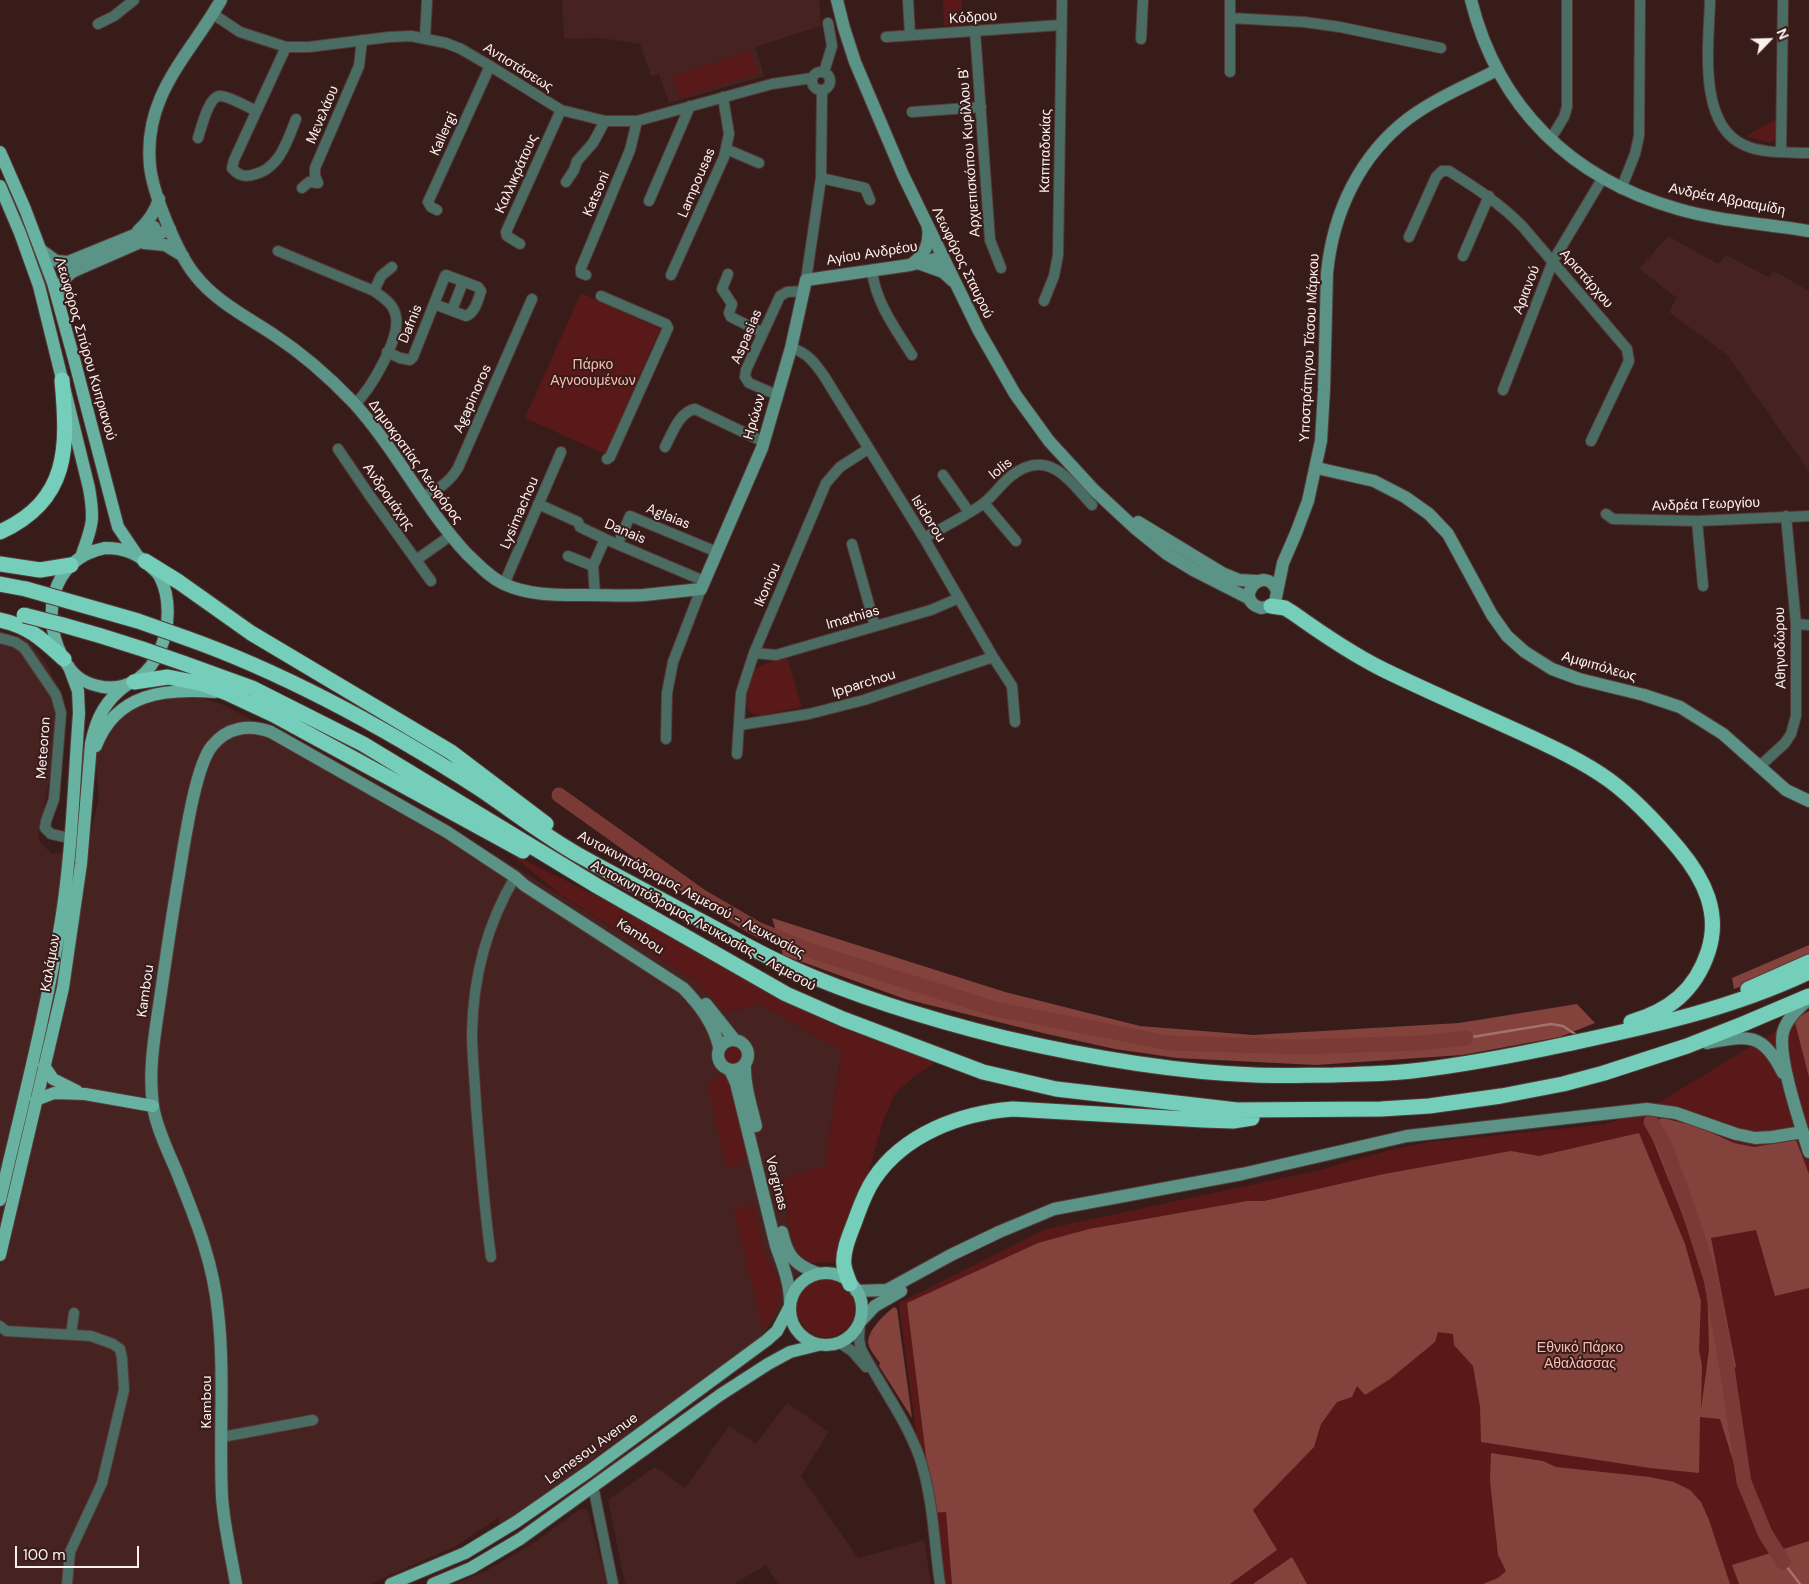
<!DOCTYPE html>
<html>
<head>
<meta charset="utf-8">
<style>
	body { margin:0 }
	#map { position:relative; width:1809px; height:1584px; overflow:hidden; background:#381c1a; font-family:"DM Sans",sans-serif }
	canvas { display:block }
	.north { position:absolute; left:1744px; top:15px; width:50px; height:50px; -webkit-text-stroke:4px #381c1a; paint-order:stroke; rotate:66deg; font-size:14px; font-weight:700; line-height:20px; text-align:center; color:#fdf1f0 }
	.north::after { content:''; display:block; margin:auto; width:18px; height:22px; background:#fdf1f0; clip-path:polygon(50% 0,100% 100%,50% 72%,0 100%) }
	.scale { position:absolute; left:15px; top:1546px; width:124px; height:22px; box-sizing:border-box; border:2px solid #fdf1f0; border-top:0; padding-left:6px; font-size:15px; line-height:18px; white-space:nowrap; color:#fdf1f0; -webkit-text-stroke:4px #381c1a; paint-order:stroke }
</style>
</head>
<body>
<div id="map">
<canvas width="1809" height="1584"></canvas>
<div class="north">N</div>
<div class="scale">100 m</div>
</div>
<script>
const c = document.querySelector('canvas').getContext('2d');
c.lineJoin = 'round';
function fill(path, color) {
  c.fillStyle = color;
  c.fill(path, 'evenodd');
}
function stroke(path, color, width, dash) {
  c.strokeStyle = color;
  c.lineWidth = width;
  c.lineCap = dash ? 'butt' : 'round';
  c.setLineDash(dash || []);
  c.stroke(path);
}
function drawText(font, color, halo, rows, align = 'center') {
  c.font = font + ' "DM Sans",sans-serif';
  c.lineWidth = 4;
  c.setLineDash([]);
  c.textBaseline = 'middle';
  c.strokeStyle = halo;
  c.fillStyle = color;
  for (const [text, x, y, turn = 0] of rows) {
    c.save();
    c.translate(x, y);
    c.rotate((+turn || 0) * Math.PI / 180);
    c.textAlign = isNaN(turn) ? turn : align;
    if (halo) c.strokeText(text, 0, 0);
    c.fillText(text, 0, 0);
    c.restore();
  }
}
fill(new Path2D(`
	M562 0H819L821 26 755 47 764 76 669 103 659 74 651 76 640 44 601 38 564 39Z
	M1668 236 1718 264 1726 255 1768 277 1774 271 1809 291V471L1727 355 1669 312 1677 298 1639 269Z
	M0 631 27 639 46 663 64 699 38 840 52 854 87 847 99 799 95 754 122 708 173 689 221 704 363 776 512 865 694 980 725 1013 760 1004 831 1045 842 1048 825 1167 782 1179 790 1232 804 1258 811 1263 793 1279 784 1304 761 1338 596 1456 550 1495 501 1528 498 1518 456 1546 370 1584H0Z
	M787 1403 829 1432 801 1476 858 1558 924 1540 931 1584H778L766 1565 734 1584H625L608 1500 655 1467 685 1488 729 1426 756 1444Z
	M584 1509 588 1511 607 1584H454L484 1572 535 1542 579 1510Z`), '#462320');
fill(new Path2D(`
	M943 0H962L963 24 944 26Z
	M750 51 757 73 679 98 672 76Z
	M1776 119V135L1774 141 1767 142 1746 136Z
	M581 293 660 329 605 454 525 418Z
	M787 658 802 707 759 716C756 715 751 713 748 710 744 703 750 681 752 673 759 663 776 661 787 658Z
	M508 852 631 913 741 978 784 1001 846 1030 937 1061 912 1078 895 1094 883 1121 865 1186 837 1262 811 1263 797 1252 790 1232 782 1179 825 1166 842 1048 831 1045 760 1004 725 1013 694 980 561 895Z
	M1809 1011V1584H939L926 1507 899 1303 1046 1229 1320 1170 1390 1150 1429 1142 1607 1124 1653 1106Z
	M722 1056a11 11 0 1 1 22 0a11 11 0 1 1-22 0Z
	M716 1072 723 1075 728 1081 747 1154 741 1165 726 1169 707 1082 718 1079Z
	M754 1204C758 1222 761 1240 767 1258 769 1264 775 1269 777 1275 784 1295 776 1314 763 1329L733 1209Z
	M797 1308a29 29 0 1 1 58 0a29 29 0 1 1-58 0Z`), '#581918');
fill(new Path2D(`
	M772 918 1005 992 1140 1026 1253 1035 1459 1023 1577 1004 1595 1023 1560 1037 1462 1055 1316 1065 1177 1058 1115 1049 1047 1034 905 999 783 955Z
	M1809 945V959L1734 989 1732 978Z
	M1809 1011V1077L1794 1019Z
	M1663 1118 1699 1127 1734 1143 1754 1147 1796 1140 1809 1174V1288L1775 1296 1756 1230 1711 1238 1736 1367 1730 1369 1736 1470 1720 1419 1700 1417 1699 1473 1650 1468 1481 1442 1480 1407 1473 1366 1454 1345 1453 1334 1438 1332 1435 1342 1390 1379 1365 1395 1357 1386 1352 1397 1337 1402 1321 1424 1314 1447 1253 1510 1277 1550 1230 1584H952L946 1512 933 1513 907 1303 1038 1243 1089 1229 1247 1201H1264L1384 1174 1511 1151 1539 1156 1639 1133 1685 1244 1701 1301 1699 1350 1702 1365 1701 1409 1709 1350 1707 1276 1646 1123Z
	M894 1307 897 1309 912 1418 879 1366 880 1363C876 1357 871 1352 869 1346 864 1333 885 1314 894 1307Z
	M1491 1453 1543 1461 1556 1467 1650 1477 1674 1482 1690 1490 1701 1502 1709 1520 1730 1584H1483L1498 1578 1506 1571 1498 1555 1490 1481Z
	M1809 1541V1584H1739L1732 1565Z
	M1292 1557 1307 1584H1253Z`), '#84423d');
stroke(new Path2D(`
	M1466 1038 1551 1024 1563 1026 1575 1034
	M1783 1562 1800 1584`), '#a3716e', 2.5);
stroke(new Path2D(`
	M559 795 702 897 757 929 811 951 995 1009 1169 1043 1302 1047 1420 1043 1466 1038
	M1651 1122 1666 1148 1692 1220 1711 1279 1727 1368 1744 1482 1765 1533 1783 1562`), '#7c3a36', 15);
const street = new Path2D(`
	M908 0 910 35
	M1710 0C1709 42 1697 124 1744 145 1763 154 1789 152 1809 153
	M213 14 240 32 286 47H309L389 37 411 36 446 43 461 49 490 66 561 110 605 121H637L772 84 812 78
	M1230 18 1304 22 1340 27 1441 48
	M98 24 114 16 134 0
	M975 31 990 240 1001 268
	M886 37 1061 25
	M425 38 427 0
	M1141 39 1143 0
	M286 47 234 160 232 168C238 175 243 177 252 175 279 170 287 142 296 119
	M812 81a9 9 0 1 1 18 0a9 9 0 1 1-18 0Z
	M824 72 832 46 828 23
	M1230 72V0
	M912 112 981 107
	M198 138C201 129 208 98 219 96 227 95 248 107 256 111
	M1550 140 1564 117 1567 107V0
	M726 149 759 163
	M1781 152 1783 0
	M821 178 865 188 870 200
	M566 182 574 170 577 161 593 143 605 121
	M318 183 315 176V168L359 66 362 40
	M302 188 309 182 318 183
	M1621 189 1635 154 1639 136 1640 0
	M649 201 690 106
	M437 210 431 207 428 202 490 66
	M1409 237 1436 177 1442 171H1449C1476 188 1501 204 1523 227L1627 349 1629 361 1591 441
	M520 244 507 236 506 232 561 110
	M278 251 374 291C384 298 394 304 396 317 400 339 371 389 355 404
	M1463 256 1489 196
	M872 271C876 303 895 328 912 355
	M728 274 722 289 732 304 729 313 731 317 763 333
	M586 275 581 273V268L630 150 637 121
	M671 275 724 157 729 134 723 97
	M806 280 821 178 822 90
	M374 291 381 276 392 267
	M601 296 666 324 668 328 610 457 607 459
	M1044 301 1054 276 1058 255 1062 0
	M452 310 463 282
	M791 348C807 352 815 363 824 376L924 538 993 657 1012 686 1015 722
	M387 352 400 358 410 360 413 357 445 276 446 275 478 287 481 291C478 300 475 313 466 316L434 304
	M1503 390 1553 261 1602 179
	M777 395 749 383 745 377 746 370 780 296 787 292 804 291
	M665 447C672 434 679 412 695 409L764 442
	M338 449 370 496 431 581
	M943 475 969 512
	M423 497C438 489 449 483 458 468L532 299
	M984 503 1016 541
	M538 504 578 522 580 527 605 539 704 581
	M1606 514 1613 519 1697 521 1809 516
	M1697 521 1703 586
	M621 537 630 516 717 552
	M924 538C944 527 966 516 984 503 994 495 1001 484 1011 476 1048 447 1069 480 1092 505
	M852 544 875 626
	M568 556 593 566
	M416 560 450 536
	M504 584 561 452
	M595 595 593 566 605 539
	M1796 624 1809 625
	M0 638 15 642 24 648 56 695 61 713 54 799 46 821 45 828 51 834 69 838
	M754 653 776 655 931 610 959 598
	M740 725 809 714 864 700 993 657
	M666 739 667 693 673 662 701 589
	M737 754 741 693 754 653 826 483 840 467 868 449
	M1760 766 1785 743 1791 734 1796 716V624L1786 516
	M491 1257C484 1207 480 1156 476 1105 475 1081 472 1057 472 1033 473 977 486 926 515 877
	M860 1322 859 1339 861 1349C880 1385 905 1418 919 1456 933 1496 934 1542 940 1584
	M0 1326 6 1331 91 1336 113 1344 120 1349 122 1358 124 1390 102 1483 70 1552 67 1584
	M71 1335 74 1313
	M840 1343 852 1351 866 1367
	M222 1437 313 1420
	M593 1486 613 1584`);
const secondary = new Path2D(`
	M221 0C189 56 143 95 150 166 153 194 177 253 195 275 215 301 247 317 274 335 303 354 329 377 353 402 396 449 424 508 467 554 479 565 489 577 504 584 530 596 559 595 587 595 606 595 625 596 644 595 663 593 682 591 701 589L762 448 791 348 806 280 910 265 943 257
	M837 0 844 28 855 62 903 175 979 331 1015 394 1049 441 1094 490 1136 529 1167 554 1195 571 1250 599
	M1471 0C1498 108 1572 179 1678 209 1719 221 1767 224 1809 231
	M138 231C148 222 155 213 159 199
	M144 243 165 245 183 256
	M41 250 56 261 68 262 154 227
	M918 263 943 272 953 281
	M912 264C925 254 930 244 928 228
	M58 300C60 287 62 278 74 271L170 229
	M1317 468 1374 481 1405 497 1429 514 1448 534 1492 615 1507 636 1525 652 1552 669 1579 679 1644 695 1680 707 1723 734 1786 790 1809 801
	M1138 522 1222 573 1239 580 1257 581
	M1277 591C1265 562 1231 599 1261 608L1271 606 1275 602 1283 563 1296 533 1308 501 1321 441 1324 390 1327 273C1333 212 1360 155 1409 118 1436 98 1468 85 1497 70
	M1809 999C1799 1008 1787 1018 1783 1032 1777 1057 1801 1126 1809 1152
	M706 1004 734 1039
	M718 1055a15 15 0 1 1 30 0a15 15 0 1 1-30 0Z
	M1707 1043C1749 1035 1762 1032 1783 1073
	M745 1064C744 1085 751 1105 756 1126
	M730 1070 736 1083 776 1246C783 1265 790 1283 790 1303
	M782 1232C787 1256 795 1265 817 1273
	M856 1291 887 1290 951 1255 999 1232 1054 1209 1242 1174 1407 1136 1647 1109 1676 1113 1736 1134 1755 1138 1772 1137 1803 1132
	M860 1322 875 1306 901 1291
	M236 1584C231 1555 224 1526 222 1497 219 1435 225 1373 218 1312 213 1260 195 1218 176 1170 168 1152 155 1124 153 1105 148 1070 155 1033 160 999 166 957 172 916 179 875 184 846 195 766 212 746 227 727 249 724 271 732L447 832 515 877 524 885 683 988C700 1005 714 1024 719 1047`);
const primary = new Path2D(`
	M0 152 25 209 53 283 74 359 118 527 137 555
	M0 186 20 233 39 286 89 488C95 522 92 526 81 557
	M105 548C125 548 139 554 152 568 155 571 158 573 160 577 181 618 158 694 103 687 86 684 75 678 66 663 39 620 49 559 105 548Z
	M96 746C116 693 165 688 215 692
	M44 1066 53 1079 77 1091
	M36 1100 54 1093 85 1094 153 1106
	M0 1200C22 1105 47 1011 62 914 72 848 74 780 79 713L78 691 69 667
	M0 1255 63 988 81 864 91 744C96 718 106 699 128 684
	M790 1309a36 36 0 1 1 72 0a36 36 0 1 1-72 0Z
	M391 1584 465 1553 516 1522 588 1472 767 1340 777 1331 789 1308
	M433 1584 471 1568 520 1539 720 1395 768 1364 790 1352 818 1345`);
const highway = new Path2D(`
	M0 532C70 500 68 447 62 380
	M145 561 179 582 251 633 451 752 546 824
	M0 564 40 570 71 565
	M0 584 26 589
	M1271 606 1285 608 1293 613C1321 633 1350 653 1382 669 1429 692 1478 713 1526 735 1554 748 1584 762 1609 780 1635 799 1658 824 1679 849 1704 879 1721 913 1708 952 1695 991 1669 1011 1631 1022
	M0 620C29 626 43 640 64 659
	M186 638C290 675 387 729 480 789 514 812 546 837 582 857 620 878 659 898 697 919 728 935 758 953 790 967 859 998 932 1020 1005 1038 1087 1057 1171 1072 1255 1075 1281 1076 1308 1075 1334 1075 1360 1074 1386 1074 1412 1071 1464 1065 1516 1055 1567 1044 1651 1026 1731 1009 1809 972
	M183 663 252 688 363 744 597 886 786 994 843 1019 983 1072 1056 1089 1237 1110 1381 1109 1429 1106 1501 1096 1563 1084 1604 1073 1687 1046 1743 1024 1809 996
	M134 682 168 677 203 684 227 693 274 715 523 851
	M1748 989 1809 962
	M850 1284C848 1278 845 1272 844 1266 842 1252 850 1234 855 1221 860 1207 865 1192 874 1179 904 1134 961 1113 1013 1109L1203 1120 1233 1121 1252 1118`);
stroke(street, '#543a38', 12);
stroke(secondary, '#543a38', 14);
stroke(primary, '#543a38', 14);
stroke(highway, '#543a38', 17);
stroke(street, '#4a6c63', 10);
stroke(secondary, '#5b9386', 12);
stroke(primary, '#68b2a1', 12);
stroke(highway, '#74ceb9', 15);
const highwayBridge = new Path2D(`
	M26 589 138 621 186 638
	M24 615C78 628 130 644 183 663`);
stroke(highwayBridge, '#543a38', 17, []);
stroke(highwayBridge, '#74ceb9', 15);
drawText('14px', '#fdf1f0', '#381c1a', [
	["Κόδρου",973,18,-4],
	["Αντιστάσεως",518,68,32],
	["Μενελάου",323,115,-67],
	["Kallergi",444,134,-66],
	["Καππαδοκίας",1046,151,-89],
	["Αρχιεπισκόπου Κυρίλλου Β'",970,152,-94],
	["Καλλικράτους",517,174,-66],
	["Lampousas",697,183,-67],
	["Katsoni",597,194,-67],
	["Ανδρέα Αβρααμίδη",1727,200,11],
	["Αγίου Ανδρέου",872,254,-9],
	["Λεωφόρος Σταυρού",962,263,64],
	["Αριστάρχου",1586,279,49],
	["Αριανού",1527,290,-69],
	["Dafnis",411,324,-68],
	["Aspasias",747,337,-67],
	["Υποστράτηγου Τάσου Μάρκου",1310,348,-87],
	["Λεωφόρος Σπύρου Κυπριανού",85,349,74],
	["Agapinoros",473,399,-66],
	["Ηρώων",755,417,-74],
	["Δημοκρατίας Λεωφόρος",415,462,54],
	["Iolis",1001,469,-39],
	["Ανδρομάχης",388,497,55],
	["Ανδρέα Γεωργίου",1706,505,-2],
	["Lysimachou",520,513,-67],
	["Aglaias",668,517,22],
	["Isidorou",928,519,58],
	["Danais",625,532,23],
	["Ikoniou",768,585,-67],
	["Imathias",853,618,-16],
	["Αθηνοδώρου",1781,648,-91],
	["Αμφιπόλεως",1599,667,16],
	["Ipparchou",864,684,-17],
	["Meteoron",44,748,-86],
	["Αυτοκινητόδρομος Λεμεσού - Λευκωσίας",691,895,28],
	["Αυτοκινητόδρομος Λευκωσίας - Λεμεσού",703,926,29],
	["Kambou",640,937,33],
	["Καλάμων",51,963,-80],
	["Kambou",146,991,-82],
	["Verginas",776,1183,76],
	["Kambou",207,1402,-90],
	["Lemesou Avenue",592,1449,-36]
]);
drawText('14px', '#f9bbb4', '#381c1a', [
	["Πάρκο",593,365],
	["Αγνοουμένων",593,381],
	["Εθνικό Πάρκο",1580,1348],
	["Αθαλάσσας",1580,1364]
]);
</script>
</body>
</html>
